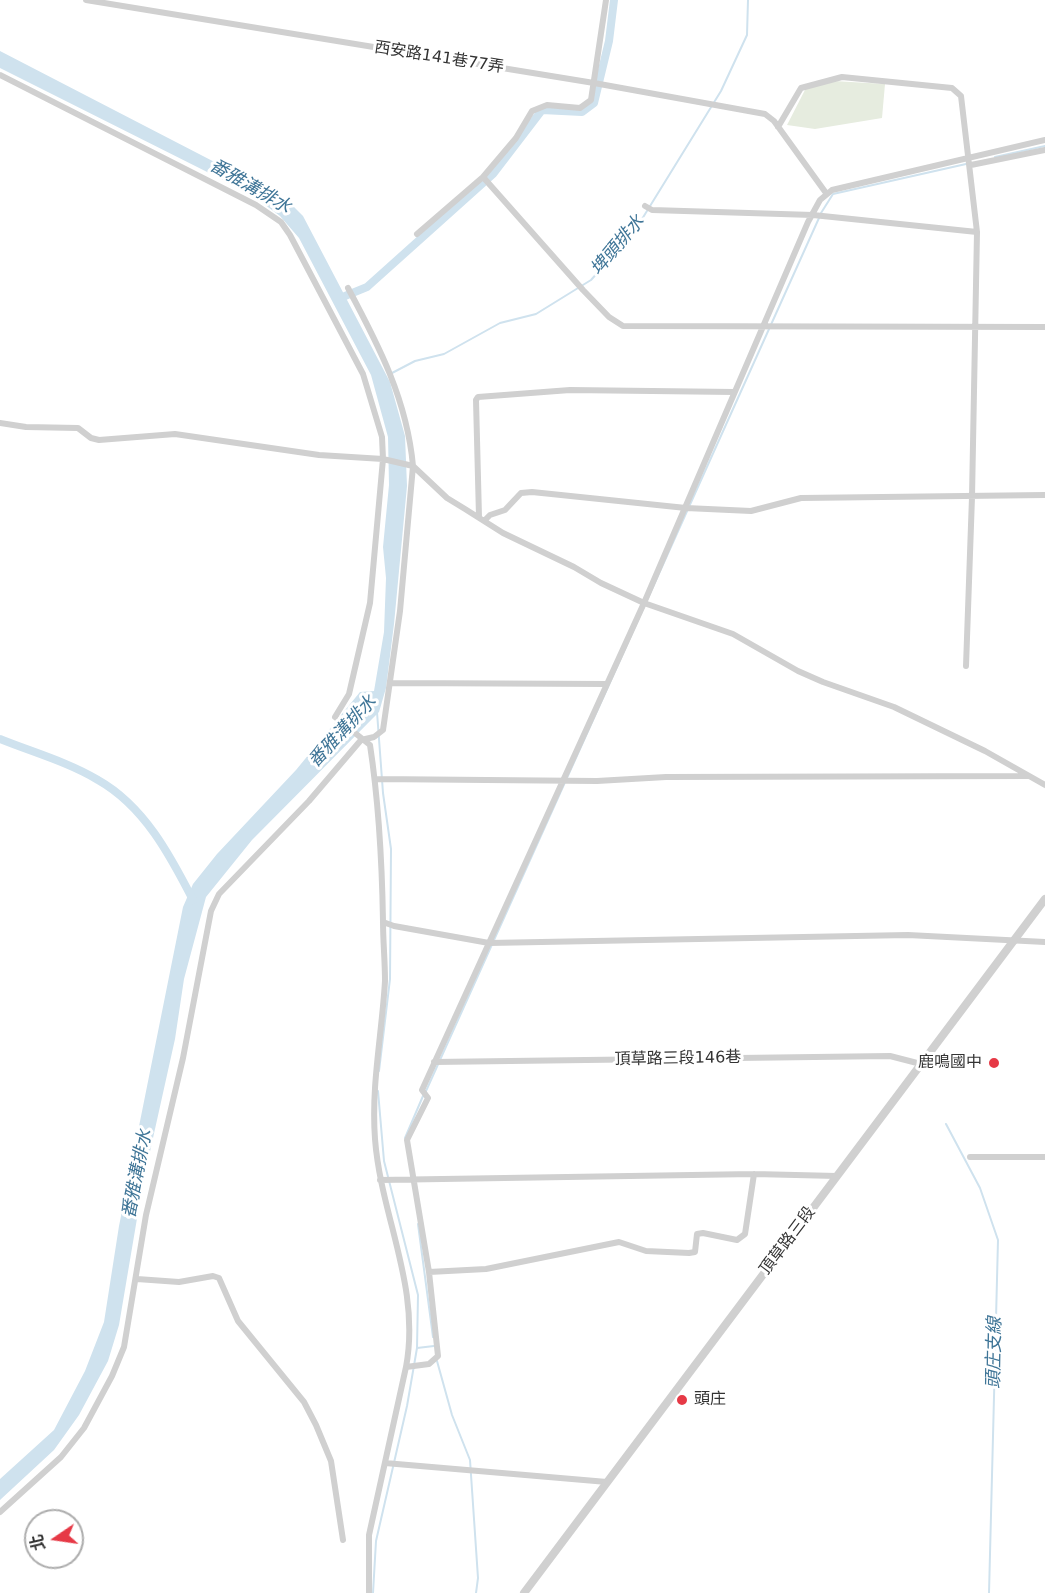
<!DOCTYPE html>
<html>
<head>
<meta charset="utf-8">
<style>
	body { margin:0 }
	#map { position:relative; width:1045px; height:1593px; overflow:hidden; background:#fff; font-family:"DejaVu Sans","Noto Sans TC",sans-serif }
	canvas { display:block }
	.north { position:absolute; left:24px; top:1509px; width:60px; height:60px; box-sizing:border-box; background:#fff; border:2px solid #adadad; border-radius:50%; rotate:257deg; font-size:16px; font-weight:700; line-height:24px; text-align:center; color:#333 }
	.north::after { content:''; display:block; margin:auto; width:21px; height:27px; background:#e63946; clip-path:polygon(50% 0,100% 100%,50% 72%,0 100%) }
</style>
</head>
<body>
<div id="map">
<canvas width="1045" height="1593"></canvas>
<div class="north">北</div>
</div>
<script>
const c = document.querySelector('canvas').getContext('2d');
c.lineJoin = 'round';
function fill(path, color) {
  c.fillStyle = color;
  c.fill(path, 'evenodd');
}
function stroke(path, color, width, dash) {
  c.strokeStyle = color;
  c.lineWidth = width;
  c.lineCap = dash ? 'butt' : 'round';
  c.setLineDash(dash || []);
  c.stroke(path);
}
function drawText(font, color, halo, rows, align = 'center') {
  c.font = font + ' "DejaVu Sans","Noto Sans TC",sans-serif';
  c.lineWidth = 6;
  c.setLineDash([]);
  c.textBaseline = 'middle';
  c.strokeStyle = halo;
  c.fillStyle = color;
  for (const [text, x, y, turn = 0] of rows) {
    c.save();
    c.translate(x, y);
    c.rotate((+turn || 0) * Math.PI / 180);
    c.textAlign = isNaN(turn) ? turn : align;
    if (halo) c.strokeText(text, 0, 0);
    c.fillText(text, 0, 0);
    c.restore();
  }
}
fill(new Path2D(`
	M834 81 885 84 882 118 815 129 787 125 806 88Z`), '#e6ecdf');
fill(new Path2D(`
	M0 51 286 199 303 216 390 382 405 436 407 486 394 624 386 688 379 712 252 840 206 897 184 979 175 1039 143 1183 119 1325 108 1361 79 1415 54 1450 0 1500V1479L54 1430 85 1371 104 1322 119 1226 183 907 193 884 217 854 296 770 360 692 374 691 384 632 386 578 383 547 389 485 388 437 371 375 299 238 280 216 249 193 0 68Z`), '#cfe2ee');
stroke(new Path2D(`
	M995 157 1045 146
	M821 213 833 194 966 164
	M392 373 415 361 444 354 500 323 536 314 591 280 634 232 721 91 747 35 748 0
	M377 712 383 793 391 849 390 979 379 1071
	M426 1091 819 218
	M946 1124 980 1188 998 1240 989 1593
	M405 1138 423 1096
	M418 1224 433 1337
	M417 1348 434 1346
	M437 1361 452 1415 470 1460 478 1578 476 1593
	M373 1593 376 1541 407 1406 417 1348 418 1295 384 1161 378 1091`), '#cfe2ee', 2);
stroke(new Path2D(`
	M345 296 367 287 493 174 542 110 582 112 594 103 609 41 614 0
	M0 739C32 752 68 762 98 780 144 806 170 855 193 900`), '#cfe2ee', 8);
stroke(new Path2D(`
	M86 0 594 83 765 114 774 121 826 193
	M0 75 256 205 281 222 290 235 363 374 382 437 383 459 370 603 349 694 335 717 370 745C379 804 382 862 383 921 383 941 385 961 385 981 382 1034 371 1085 375 1139 381 1217 421 1287 406 1367
	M778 127 801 88 842 77 952 88 961 96 977 232 972 497 966 666
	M971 165 1045 150
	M483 177 583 290 609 317 623 326 1045 327
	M645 206 652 210 813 215 977 232
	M417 234 483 177 516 138 532 111 547 105 580 108 591 100 606 0
	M0 423 26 427 78 428 91 438 99 440 175 434 319 455 383 459 413 466 447 498 465 509 503 533 574 567 601 583 644 603 733 634 798 671 823 682 894 707 985 751 1045 785
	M479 517 476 400 478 397 570 390 734 392
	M484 521 490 515 505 510 521 493 532 492 686 508 751 511 801 498 1045 495
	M391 683 607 684
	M376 779 597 781 666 777 1028 776
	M383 922 394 926 489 943 908 935 1045 942
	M434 1062 890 1056 921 1064
	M970 1157H1045
	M380 1180 754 1174 837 1176
	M429 1272 486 1269 619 1242 646 1251 689 1253 695 1252 697 1234 703 1233 737 1240 745 1234 754 1174
	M137 1279 179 1282 213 1276 219 1278 238 1321 304 1402 316 1425 331 1461 343 1540
	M385 1463 607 1482
	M0 1512 61 1457 84 1428 112 1376 124 1347 146 1215 183 1058 211 911 219 894 309 801 361 740 374 737 383 730 400 611 413 466C407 400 379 346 348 288
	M369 1593V1535L406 1367 429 1364 438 1356 429 1272 407 1140 428 1098 422 1090 644 603 808 222 820 200 832 190 1045 140`), '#d0d0d0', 6);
stroke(new Path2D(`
	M524 1593 1045 899`), '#d0d0d0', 8);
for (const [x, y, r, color] of [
	[994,1063,6,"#e63946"],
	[682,1400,6,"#e63946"]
]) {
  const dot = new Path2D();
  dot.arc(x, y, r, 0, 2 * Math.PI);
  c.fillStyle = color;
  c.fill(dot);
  stroke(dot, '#fff', 2);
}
drawText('16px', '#333', '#fff', [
	["西安路141巷77弄",439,58,9],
	["頂草路三段146巷",678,1059,-1],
	["頂草路三段",788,1241,-53]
]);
drawText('16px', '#333', '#fff', [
	["鹿鳴國中",982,1063],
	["頭庄",694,1400,"left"]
], 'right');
drawText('italic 18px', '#3f7597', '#fff', [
	["番雅溝排水",250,187,30],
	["埤頭排水",618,246,-50],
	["番雅溝排水",343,732,-47],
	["番雅溝排水",138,1174,-79],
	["頭庄支線",995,1353,-89]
]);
</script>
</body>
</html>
